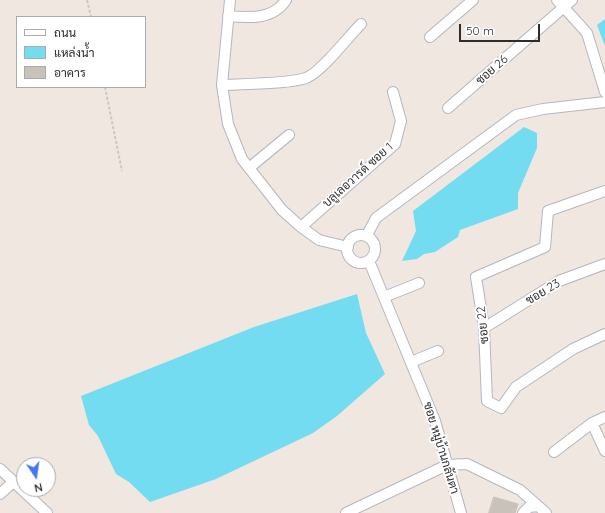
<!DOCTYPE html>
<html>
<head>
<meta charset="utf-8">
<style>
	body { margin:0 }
	#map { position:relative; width:605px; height:513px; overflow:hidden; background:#efe7e0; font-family:Quicksand,Sarabun,sans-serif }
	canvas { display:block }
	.legend { position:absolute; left:16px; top:16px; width:130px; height:72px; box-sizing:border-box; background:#fff; border:1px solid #ababab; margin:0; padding:5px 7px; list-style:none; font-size:12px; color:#2d2d2d }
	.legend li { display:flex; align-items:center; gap:8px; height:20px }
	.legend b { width:20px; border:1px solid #ababab }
	.north { position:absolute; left:16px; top:457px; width:40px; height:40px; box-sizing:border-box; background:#fff; border:1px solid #ababab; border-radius:50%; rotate:167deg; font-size:11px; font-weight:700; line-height:16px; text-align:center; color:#2d2d2d }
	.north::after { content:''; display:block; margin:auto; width:14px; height:18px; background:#3f76fc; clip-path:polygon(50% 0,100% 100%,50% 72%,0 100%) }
	.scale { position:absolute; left:459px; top:24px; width:81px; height:18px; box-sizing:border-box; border:2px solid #2d2d2d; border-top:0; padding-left:5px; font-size:12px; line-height:14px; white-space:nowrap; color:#2d2d2d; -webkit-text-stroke:3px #fff; paint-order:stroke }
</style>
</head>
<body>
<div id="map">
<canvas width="605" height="513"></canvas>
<ul class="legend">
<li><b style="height:5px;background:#fff"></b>ถนน</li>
<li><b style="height:11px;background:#73dcf1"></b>แหล่งน้ำ</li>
<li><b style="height:11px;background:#c8c2bb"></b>อาคาร</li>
</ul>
<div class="north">N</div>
<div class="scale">50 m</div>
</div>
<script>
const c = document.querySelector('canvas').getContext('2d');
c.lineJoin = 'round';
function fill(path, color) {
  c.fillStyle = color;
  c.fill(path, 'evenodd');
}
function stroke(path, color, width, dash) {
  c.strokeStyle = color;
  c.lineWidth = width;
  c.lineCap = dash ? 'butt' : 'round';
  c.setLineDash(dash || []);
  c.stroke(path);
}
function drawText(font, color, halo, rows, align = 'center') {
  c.font = font + ' Quicksand,Sarabun,sans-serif';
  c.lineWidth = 4;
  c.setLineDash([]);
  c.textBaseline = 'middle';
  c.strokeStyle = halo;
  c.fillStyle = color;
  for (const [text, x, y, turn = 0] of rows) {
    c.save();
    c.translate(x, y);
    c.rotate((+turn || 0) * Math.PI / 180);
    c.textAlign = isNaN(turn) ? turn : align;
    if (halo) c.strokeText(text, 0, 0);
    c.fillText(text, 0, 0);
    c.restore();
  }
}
fill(new Path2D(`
	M605 19V46L597 25Z
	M524 127 537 133V148L518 193V209L460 230 458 237 435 252 424 254 417 259 402 261 416 231 413 211Z
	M357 294 366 333 385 374 337 416 313 433 216 479 150 502 129 482 116 474 98 436 89 425 81 396 254 327Z`), '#73dcf1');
const building = new Path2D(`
	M494 497 518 504 515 513H489Z`);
fill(building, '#c8c2bb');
stroke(building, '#cbc3b9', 1);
const street = new Path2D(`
	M230 0 222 85 228 124 242 159 282 210 301 227 319 240 348 247
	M557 0 587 33 605 92
	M228 16C249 18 273 20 286 0
	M430 37 473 0
	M222 85C240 84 295 84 308 77 322 71 349 36 361 24
	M448 108 572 0
	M249 168 289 135
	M605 191 548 211 545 247 476 277 484 328 487 401 501 408 516 387 573 349 605 334
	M301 227 395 144 401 121 393 92
	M367 235 376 218 516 115 543 109 605 102
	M347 249a14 14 0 1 1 28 0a14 14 0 1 1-28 0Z
	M369 261 435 421 461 513
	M384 297 419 283
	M484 328 559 281 605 264
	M411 362 438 351
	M592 423 605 451
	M554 452 592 423 605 417
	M0 469 47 513
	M0 494 13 482
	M346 513 447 465 467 464 520 490 546 513
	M523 513 529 507 538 506`);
stroke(street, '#b3b7c1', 12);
stroke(new Path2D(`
	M87 0 91 17
	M105 87 122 171`), '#c8c8c8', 2, [3, 2]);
stroke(street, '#fff', 10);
drawText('12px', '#2d2d2d', '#fff', [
	["ซอย 26",492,70,-41],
	["บลูเลอวารด์ ซอย 1",358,175,-42],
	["ซอย 23",543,292,-31],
	["ซอย 22",483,325,-96],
	["ซอย หมู่บ้านกลันตา",441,448,73]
]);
</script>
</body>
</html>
